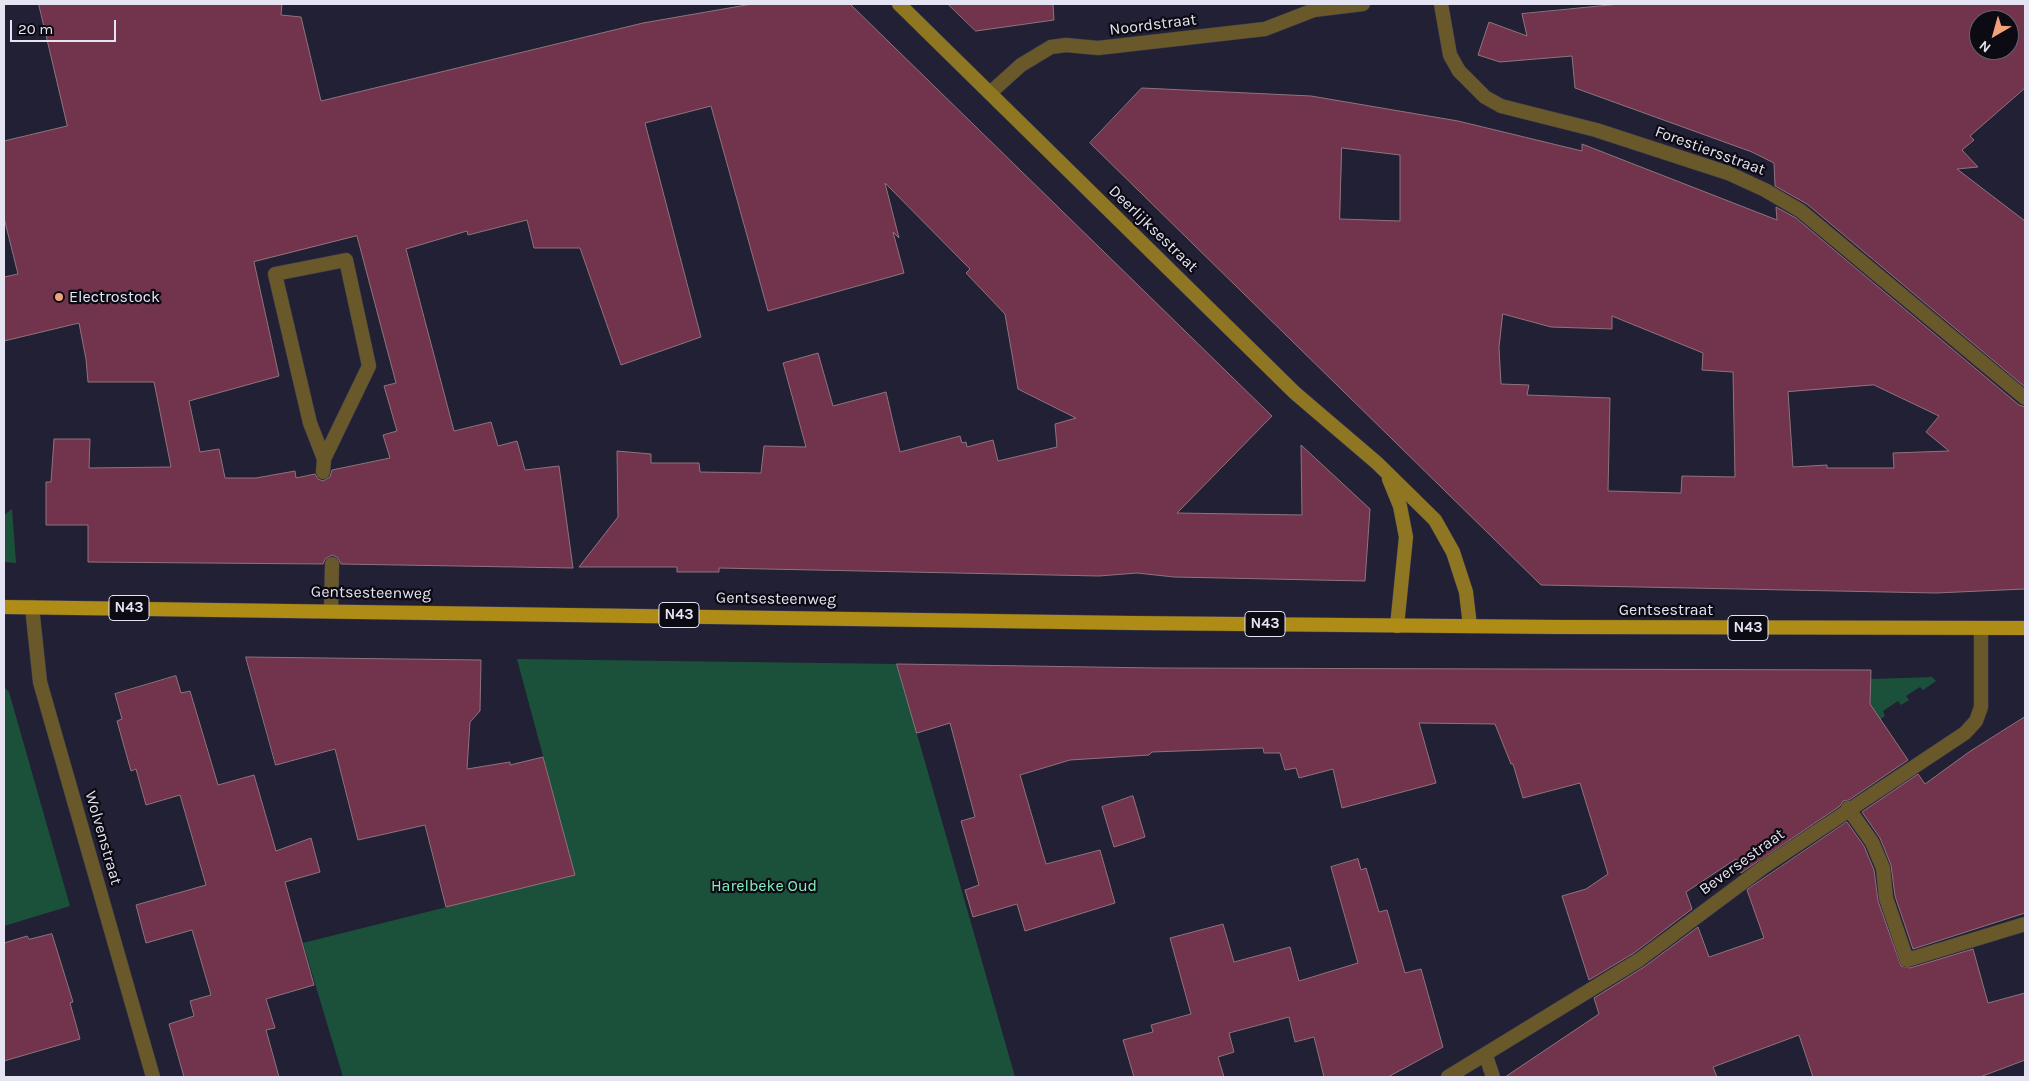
<!DOCTYPE html>
<html>
<head>
<meta charset="utf-8">
<style>
	body { margin:0 }
	#map { position:relative; width:2029px; height:1081px; overflow:hidden; background:#222034; font-family:Karla,sans-serif }
	canvas { display:block }
	.frame { position:absolute; inset:0; border:5px solid #e5e4f2; pointer-events:none }
	.north { position:absolute; left:1969px; top:10px; width:50px; height:50px; box-sizing:border-box; background:#0c0b14; border:1px solid #63626d; border-radius:50%; rotate:218deg; font-size:14px; font-weight:700; line-height:20px; text-align:center; color:#e5e4f2 }
	.north::after { content:''; display:block; margin:auto; width:18px; height:22px; background:#f1a27b; clip-path:polygon(50% 0,100% 100%,50% 72%,0 100%) }
	.scale { position:absolute; left:10px; top:20px; width:106px; height:22px; box-sizing:border-box; border:2px solid #e5e4f2; border-top:0; padding-left:6px; font-size:15px; line-height:18px; white-space:nowrap; color:#e5e4f2; -webkit-text-stroke:4px #0c0b14; paint-order:stroke }
</style>
</head>
<body>
<div id="map">
<canvas width="2029" height="1081"></canvas>
<div class="frame"></div>
<div class="north">N</div>
<div class="scale">20 m</div>
</div>
<script>
const c = document.querySelector('canvas').getContext('2d');
c.lineJoin = 'round';
function fill(path, color) {
  c.fillStyle = color;
  c.fill(path, 'evenodd');
}
function stroke(path, color, width, dash) {
  c.strokeStyle = color;
  c.lineWidth = width;
  c.lineCap = dash ? 'butt' : 'round';
  c.setLineDash(dash || []);
  c.stroke(path);
}
function drawText(font, color, halo, rows, align = 'center') {
  c.font = font + ' Karla,sans-serif';
  c.lineWidth = 4.5;
  c.setLineDash([]);
  c.textBaseline = 'middle';
  c.strokeStyle = halo;
  c.fillStyle = color;
  for (const [text, x, y, turn = 0] of rows) {
    c.save();
    c.translate(x, y);
    c.rotate((+turn || 0) * Math.PI / 180);
    c.textAlign = isNaN(turn) ? turn : align;
    if (halo) c.strokeText(text, 0, 0);
    c.fillText(text, 0, 0);
    c.restore();
  }
}
fill(new Path2D(`
	M12 509 16 563 4 562V515Z
	M517 659 897 664 1015 1077H343L303 943 575 875Z
	M1932 677 1936 681 1923 690 1920 687 1906 696 1909 700 1901 705 1898 701 1883 711 1885 716 1875 723 1870 712 1871 679Z
	M4 687 9 692 70 906 4 926Z`), '#1b513b');
const building = new Path2D(`
	M39 4H282L281 15 301 17 321 101 643 23 752 4H850L1272 416 1177 513 1302 515 1301 445 1370 509 1365 581 1174 577 1137 573 1099 576 719 568V572H677V567H579L618 517 617 451 651 454V463H699L700 472 761 473 764 446 806 447 783 363 818 353 833 406 886 392 900 452 960 436 962 443 966 442 967 447 993 440 998 461 1057 447 1055 424 1076 418 1018 389 1005 314 966 273 970 269 885 183 899 238 893 232 904 273 768 311 711 106 645 123 701 337 621 365 580 248H534L527 220 468 235 467 231 406 249 454 431 491 422 498 446 517 441 525 470 559 466 573 568 341 564 337 557 332 555 325 559 323 564 88 562V525H46V482H51L54 439H90L89 468 171 467 154 382H88L86 359 79 323 4 341V277L18 274 4 218V141L67 126ZM357 236 396 383 384 386 397 431 383 435 390 458 332 470 330 477 323 481 318 479 315 474 296 478 295 471 256 478H225L219 449 200 452 189 401 279 376 254 262Z
	M948 4H1053L1054 20 976 31Z
	M1620 4H2025V88L1970 136 1974 140 1962 150 1978 167 1957 169 2025 221V387L1807 204 1775 186 1774 163 1752 152 1575 88 1572 56 1500 62 1478 55 1489 22 1527 36 1522 14ZM1979 20H2009V50H1979Z
	M1142 88 1311 96 1458 121 1582 151V144L1777 220 1776 207 1796 218 2019 405 2025 407V589L1936 593 1541 585 1090 143ZM1342 148 1400 155V221L1340 219ZM1503 314 1551 327 1612 329V316L1703 353 1702 370 1733 372 1735 477 1682 476 1681 493 1608 491 1610 398 1527 395 1529 385 1501 384 1499 348ZM1874 385 1939 416 1926 432 1949 451 1893 453 1894 468H1827V465L1793 467 1788 392Z
	M246 657 481 660 480 711 470 722 467 769 510 762V765L543 757 575 875 446 907 425 825 358 840 335 749 276 765Z
	M897 664 1157 668 1871 670 1870 704 1908 760 1849 800 1843 801 1840 806 1741 873 1736 859 1686 892 1692 909 1634 953 1589 980 1562 896 1586 889 1608 874 1580 783 1523 798 1513 764H1511L1495 724 1419 723 1436 783 1342 808 1333 769 1299 778 1296 768 1285 770 1280 753H1264L1263 748 1152 752 1149 755 1070 760 1020 775 1046 864 1100 850 1115 903 1025 931 1017 904 973 917 965 890 979 885 961 821 975 817 950 723 917 733Z
	M176 676 181 693 190 691 218 785 254 775 276 851 311 838 320 872 285 882 314 985 266 999 275 1028 266 1030 279 1077H184L169 1024 194 1016 190 1001 211 995 192 930 146 943 136 905 206 885 180 795 146 805 136 769 131 771 117 721 122 719 115 694Z
	M2025 717V913L1913 949 1895 896 1891 865 1880 838 1862 812 1918 774 1925 784 1969 752Z
	M1133 796 1145 837 1114 847 1102 807Z
	M1847 822 1864 846 1874 870 1878 901 1901 966 1910 968 1973 949 1988 1003 2025 993V1060L1980 1077H1813L1799 1035 1713 1067 1717 1077H1505L1599 1014 1594 998 1644 967 1698 927 1709 957 1764 938 1747 890Z
	M1358 859 1361 870 1366 868 1379 912 1387 910 1405 973 1421 969 1443 1047 1388 1077H1324L1314 1037 1295 1042 1289 1017 1229 1033 1234 1052 1218 1057 1224 1077H1134L1123 1040 1153 1032 1151 1025 1191 1014 1170 938 1223 924 1234 962 1290 947 1299 981 1358 963 1331 867Z
	M52 934 73 1002 70 1003 80 1039 4 1061V943L27 936 29 939Z`);
fill(building, '#72344c');
stroke(building, '#8f737c', 1);
const service = new Path2D(`
	M323 472 324 459 369 366 346 260 275 274 310 423 324 459
	M331 610 332 564`);
const minor = new Path2D(`
	M1441 4 1450 55 1459 71 1485 97 1501 106 1596 130 1728 173 1765 190 1801 211 2025 398
	M990 93 1021 65 1051 47 1066 45 1098 48 1265 29 1314 10 1363 4
	M32 607 40 682 153 1077
	M1848 808 1872 842 1883 868 1886 898 1907 960 2025 924
	M1486 1056 1493 1077
	M1448 1077 1639 960 1765 866 1965 733 1976 721 1981 707V629`);
const secondary = new Path2D(`
	M899 4 1295 393 1377 463 1435 520 1453 552 1466 592 1470 626
	M1389 479 1400 506 1406 537 1397 626`);
const primary = new Path2D(`
	M4 607 1133 623 1558 627 2025 628`);
stroke(service, '#3d3b4f', 15);
stroke(minor, '#3d3b4f', 15);
stroke(secondary, '#3d3b4f', 15);
stroke(primary, '#3d3b4f', 15);
stroke(service, '#68582a', 14);
stroke(minor, '#68582a', 14);
stroke(secondary, '#8f7623', 14);
stroke(primary, '#ae8c15', 14);
for (const [x, y, r, color] of [
	[59,297,5,"#f1a27b"]
]) {
  const dot = new Path2D();
  dot.arc(x, y, r, 0, 2 * Math.PI);
  c.fillStyle = color;
  c.fill(dot);
  stroke(dot, '#0c0b14', 2);
}
for (const [x, y, w] of [
	[129,608,40],
	[679,615,40],
	[1265,624,40],
	[1748,628,40]
]) {
  const box = new Path2D();
  box.roundRect(x - w / 2, y - 12.5, w, 25, 4);
  c.fillStyle = '#0c0b14';
  c.fill(box);
  stroke(box, '#e5e4f2', 1);
}
drawText('bold 15px', '#e5e4f2', null, [
	["N43",129,608],
	["N43",679,615],
	["N43",1265,624],
	["N43",1748,628]
]);
drawText('16px', '#e5e4f2', '#0c0b14', [
	["Noordstraat",1153,25,-7],
	["Forestiersstraat",1710,151,20],
	["Deerlijksestraat",1153,229,44],
	["Gentsesteenweg",371,593,1],
	["Gentsesteenweg",776,599,1],
	["Gentsestraat",1666,610],
	["Wolvenstraat",103,838,74],
	["Beversestraat",1742,862,-36]
]);
drawText('16px', '#e5e4f2', '#0c0b14', [
	["Electrostock",69,297]
], 'left');
drawText('16px', '#83eebe', '#0c0b14', [
	["Harelbeke Oud",764,886]
]);
</script>
</body>
</html>
